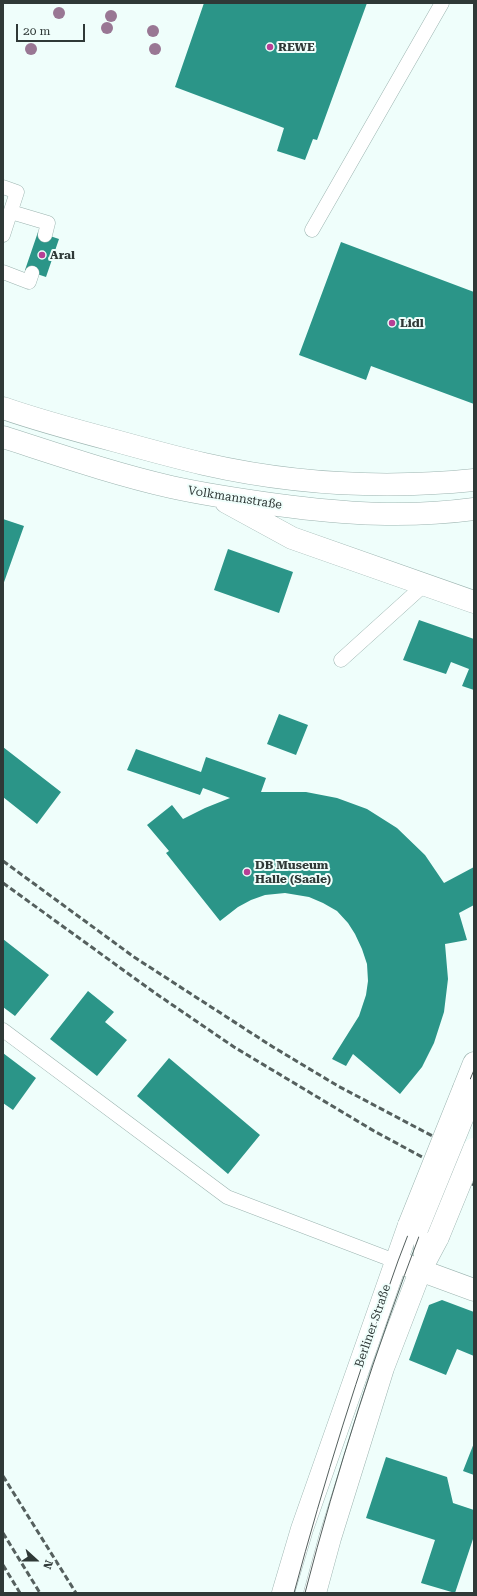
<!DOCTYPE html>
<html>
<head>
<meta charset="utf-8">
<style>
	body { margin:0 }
	#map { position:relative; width:477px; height:1596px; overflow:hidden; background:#effefb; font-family:"Roboto Serif",serif }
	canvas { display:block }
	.frame { position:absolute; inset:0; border:4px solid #2f3937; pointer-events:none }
	.north { position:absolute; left:16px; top:1540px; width:40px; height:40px; -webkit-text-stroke:3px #effefb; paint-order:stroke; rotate:111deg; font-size:11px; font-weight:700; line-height:16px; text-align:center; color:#2f3937 }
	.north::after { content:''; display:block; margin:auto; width:14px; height:18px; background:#2f3937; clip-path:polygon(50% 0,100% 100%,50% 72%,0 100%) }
	.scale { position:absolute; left:16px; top:24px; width:69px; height:18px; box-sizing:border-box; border:2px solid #2f3937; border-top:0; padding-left:5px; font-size:12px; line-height:14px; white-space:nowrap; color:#2f3937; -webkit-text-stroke:3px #effefb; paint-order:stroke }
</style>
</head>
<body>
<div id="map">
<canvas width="477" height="1596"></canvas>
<div class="frame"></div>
<div class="north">N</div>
<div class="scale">20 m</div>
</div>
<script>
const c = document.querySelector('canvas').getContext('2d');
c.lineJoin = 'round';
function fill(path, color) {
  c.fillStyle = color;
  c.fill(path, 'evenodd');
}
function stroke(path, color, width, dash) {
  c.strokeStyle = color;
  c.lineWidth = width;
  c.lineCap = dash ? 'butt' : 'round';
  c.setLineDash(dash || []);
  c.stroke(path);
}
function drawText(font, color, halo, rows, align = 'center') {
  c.font = font + ' "Roboto Serif",serif';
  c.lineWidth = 4;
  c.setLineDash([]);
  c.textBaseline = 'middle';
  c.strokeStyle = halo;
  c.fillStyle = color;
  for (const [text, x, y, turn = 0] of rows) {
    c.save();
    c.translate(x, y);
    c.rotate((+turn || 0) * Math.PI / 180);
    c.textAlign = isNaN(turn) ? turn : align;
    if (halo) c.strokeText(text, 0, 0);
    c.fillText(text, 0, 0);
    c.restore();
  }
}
fill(new Path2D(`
	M204 3H367L317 140 313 139 305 160 277 151 284 128 175 87Z
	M38 232 59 239 46 277 25 270Z
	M341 242 474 292V404L371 366 366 380 299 355Z
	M3 519 24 526 3 585Z
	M228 549 293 572 279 613 214 590Z
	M419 620 474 639V690L462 686 469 669 451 662 446 674 403 660Z
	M279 714 308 725 296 755 267 744Z
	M3 747 61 792 37 824 3 797Z
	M136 749 201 772 206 757 266 778 261 792H306L337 798 367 809 397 828 425 855 444 883 474 867V905L459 913 467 940 445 944 448 979 444 1012 434 1043 422 1067 400 1094 353 1054 346 1066 332 1059 359 1016 366 995 368 981 367 964 362 949 355 934 348 923 337 911 323 903 309 897 285 893 265 895 251 900 238 907 220 921 166 853 169 851 147 825 172 805 183 819 205 808 230 798 203 788 200 795 127 770Z
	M3 939 49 975 15 1016 3 1007Z
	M88 991 114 1012 105 1022 127 1040 97 1076 50 1039Z
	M3 1053 36 1078 13 1110 3 1103Z
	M169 1058 260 1135 228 1174 137 1096Z
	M442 1300 474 1312V1356L457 1349 446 1375 409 1360 429 1305Z
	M474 1443V1475L463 1471Z
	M386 1457 447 1477 453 1503 474 1510V1536L455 1593 421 1583 435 1540 366 1518Z`), '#2b9588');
const lane = new Path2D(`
	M3 187 17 192 3 235
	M11 212 48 223 45 235
	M312 230 442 3
	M3 272 29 282 32 273
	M341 660 424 585
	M3 1030 227 1197 395 1261
	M421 1265V1230`);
const street = new Path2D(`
	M395 1261 474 1290`);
const secondary = new Path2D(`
	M464 1088 474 1063
	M283 1593 302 1529 409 1225
	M315 1593 330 1538 383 1368 421 1269 438 1237`);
const primary = new Path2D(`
	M3 408C40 421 78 431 116 441 145 449 174 457 204 464 292 484 384 489 474 480
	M3 437C59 455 114 474 171 487 207 495 242 500 278 505 346 514 406 518 474 509
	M226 502 292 538 474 602`);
stroke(lane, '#9cb4b0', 15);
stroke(street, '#9cb4b0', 23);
stroke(secondary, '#9cb4b0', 23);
stroke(primary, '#9cb4b0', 23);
stroke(lane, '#fff', 14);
stroke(street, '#fff', 22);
stroke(secondary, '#fff', 22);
stroke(primary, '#fff', 22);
stroke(new Path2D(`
	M294 1593C324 1481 359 1370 398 1261 422 1197 448 1133 474 1070
	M305 1593C337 1470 376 1349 421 1231 437 1186 456 1143 474 1099`), '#55605e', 1);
stroke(new Path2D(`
	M3 861 134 957 273 1047 338 1086 474 1158
	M3 883 155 993 234 1047 374 1131 474 1185
	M3 1476 76 1593
	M3 1533 40 1593
	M3 1565 20 1593`), '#55605e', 3, [6, 3]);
const laneBridge = new Path2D(`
	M421 1230 474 1100`);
const secondaryBridge = new Path2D(`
	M409 1225 464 1088
	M438 1237 474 1149`);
stroke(laneBridge, '#9cb4b0', 15, []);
stroke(secondaryBridge, '#9cb4b0', 23, []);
stroke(laneBridge, '#fff', 14);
stroke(secondaryBridge, '#fff', 22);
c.fillStyle = '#997794';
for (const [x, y] of [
	[59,13],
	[111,16],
	[107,28],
	[153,31],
	[31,49],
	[155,49]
]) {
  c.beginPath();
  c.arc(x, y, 6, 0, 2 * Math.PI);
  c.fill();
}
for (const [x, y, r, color] of [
	[270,47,4,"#b74095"],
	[42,255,4,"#b74095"],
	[392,323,4,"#b74095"],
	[247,872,4,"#b74095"]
]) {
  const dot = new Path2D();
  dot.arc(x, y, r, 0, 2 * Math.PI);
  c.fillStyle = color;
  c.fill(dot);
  stroke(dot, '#effefb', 1.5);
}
drawText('bold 12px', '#2f3937', '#effefb', [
	["REWE",278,47],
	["Aral",50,255],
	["Lidl",400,323],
	["DB Museum",255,865],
	["Halle (Saale)",255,879]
], 'left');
drawText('12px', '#2f3937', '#effefb', [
	["Volkmannstraße",235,498,9],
	["Berliner Straße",373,1326,-71]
]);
</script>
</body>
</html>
